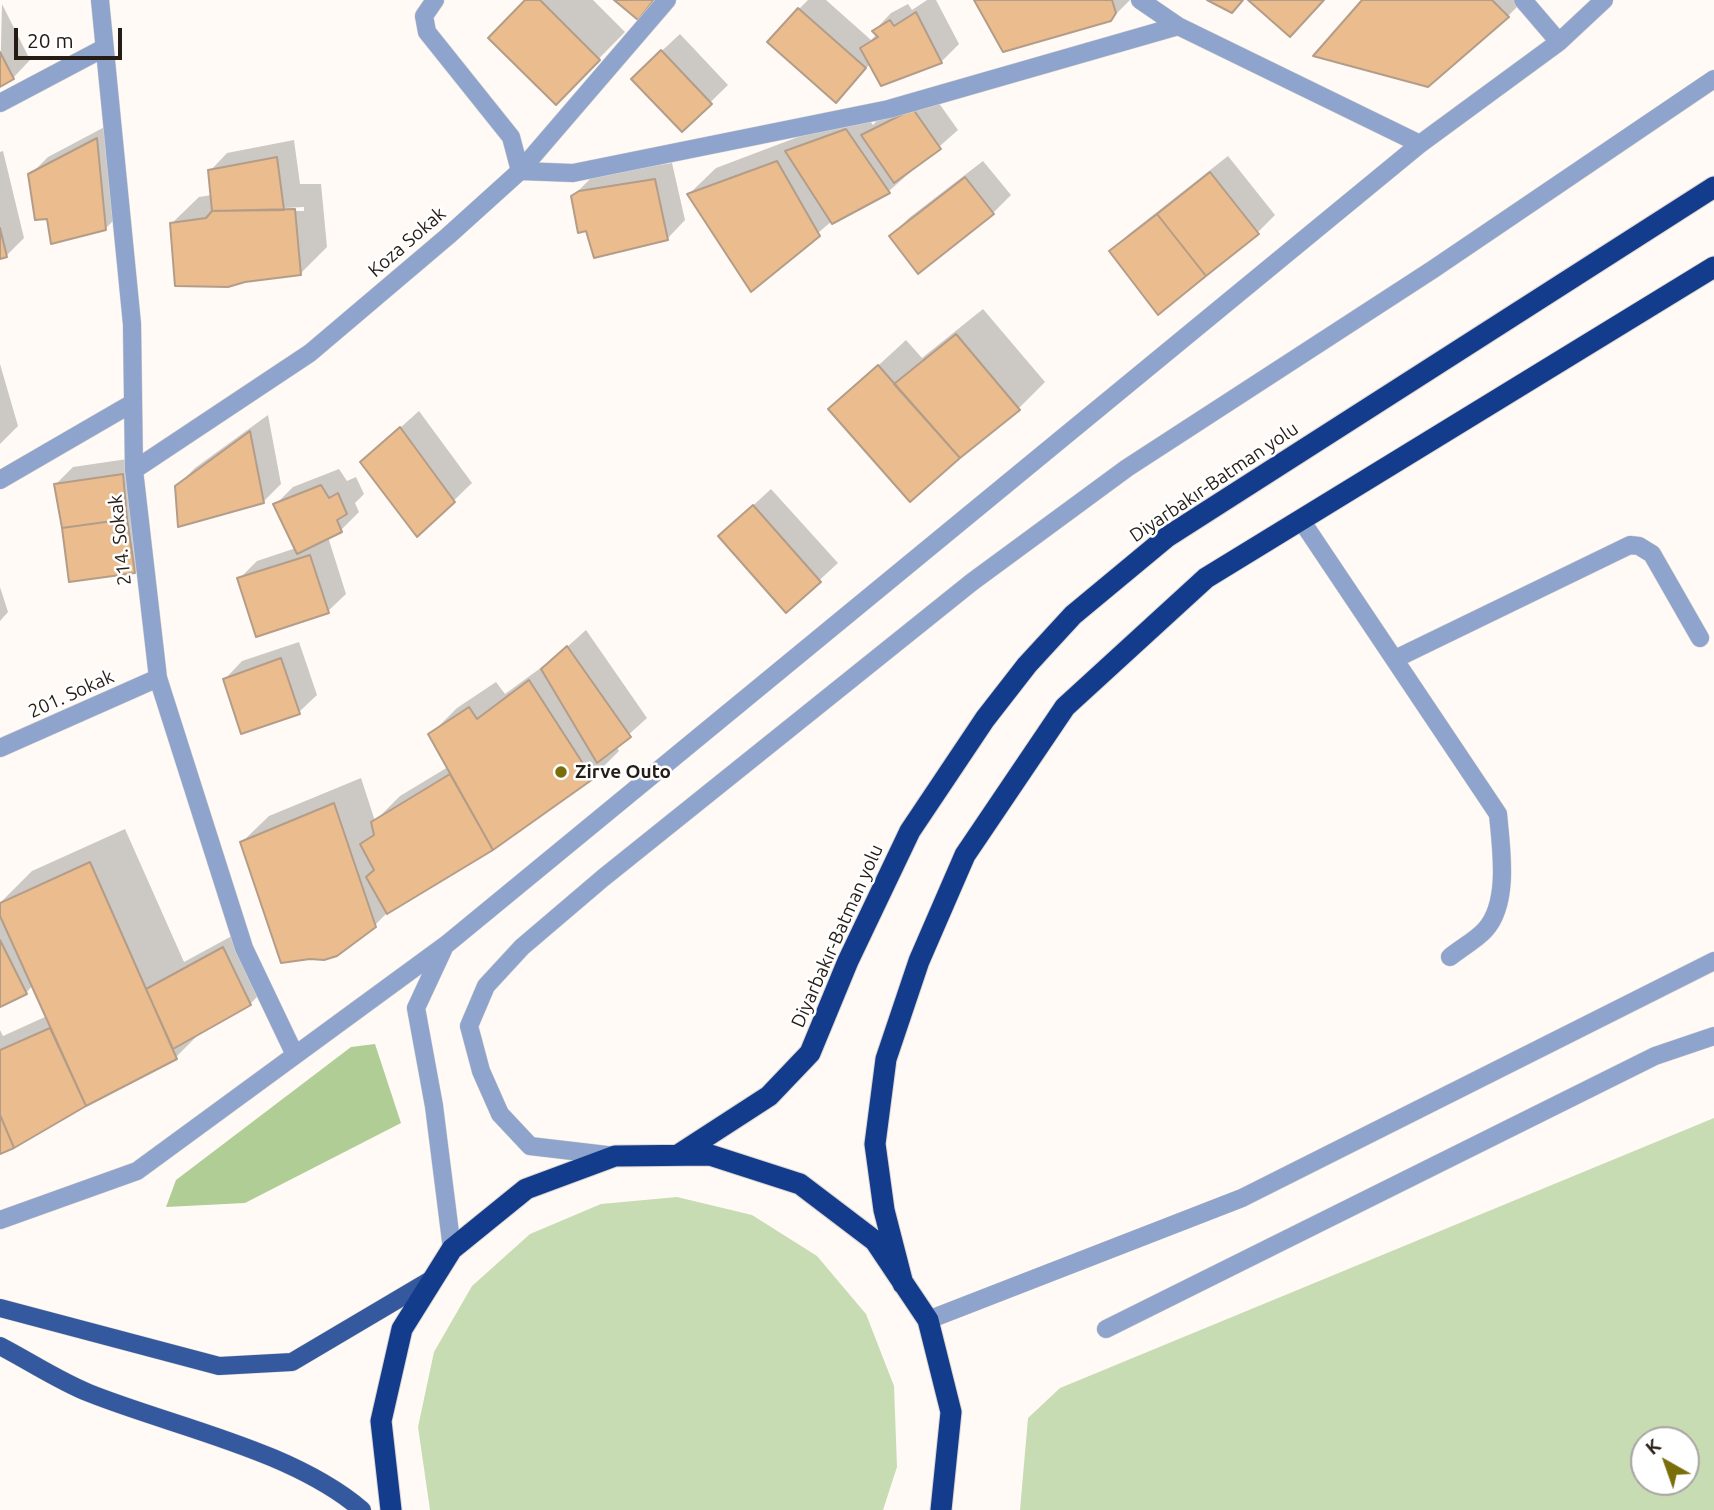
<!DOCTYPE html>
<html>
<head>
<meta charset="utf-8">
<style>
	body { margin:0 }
	#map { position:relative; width:1714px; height:1510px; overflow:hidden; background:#fffaf6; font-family:Ubuntu,sans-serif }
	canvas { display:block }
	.north { position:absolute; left:1630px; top:1426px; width:70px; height:70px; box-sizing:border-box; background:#fff; border:2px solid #a8a5a1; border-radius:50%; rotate:320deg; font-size:19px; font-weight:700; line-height:28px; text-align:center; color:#251d15 }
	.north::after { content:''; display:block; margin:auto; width:24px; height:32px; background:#7a6e0b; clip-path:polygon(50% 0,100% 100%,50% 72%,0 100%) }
	.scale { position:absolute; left:14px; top:28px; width:108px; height:32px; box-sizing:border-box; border:4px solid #251d15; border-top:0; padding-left:9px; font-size:21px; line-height:24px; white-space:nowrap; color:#251d15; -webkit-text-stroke:5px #fff; paint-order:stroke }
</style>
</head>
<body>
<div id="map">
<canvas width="1714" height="1510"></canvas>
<div class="north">K</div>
<div class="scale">20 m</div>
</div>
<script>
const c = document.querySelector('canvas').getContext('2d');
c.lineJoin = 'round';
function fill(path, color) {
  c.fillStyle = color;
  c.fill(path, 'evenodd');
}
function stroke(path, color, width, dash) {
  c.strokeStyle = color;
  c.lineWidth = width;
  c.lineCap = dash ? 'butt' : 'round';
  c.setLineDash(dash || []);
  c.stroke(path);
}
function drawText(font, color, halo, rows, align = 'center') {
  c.font = font + ' Ubuntu,sans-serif';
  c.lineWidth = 5;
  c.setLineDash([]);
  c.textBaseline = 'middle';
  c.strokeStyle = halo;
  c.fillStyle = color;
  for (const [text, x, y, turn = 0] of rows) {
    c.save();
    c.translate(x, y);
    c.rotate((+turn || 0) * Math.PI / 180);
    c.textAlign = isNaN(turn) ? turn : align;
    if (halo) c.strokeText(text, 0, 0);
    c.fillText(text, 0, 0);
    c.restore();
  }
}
fill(new Path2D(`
	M1714 1118V1510H1020L1028 1418 1060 1388ZM1686 1440V1482H1644V1440Z
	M677 1197 752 1215 817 1256 866 1314 894 1386 897 1467 883 1510H430L418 1427 434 1352 472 1286 530 1234 601 1204Z`), '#c8dcb4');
fill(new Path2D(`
	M375 1044 401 1123 245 1203 166 1207 176 1180 351 1047Z`), '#b0cd95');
fill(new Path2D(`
	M528 0H593L625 32 556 102Z
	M808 0H826L871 40 877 34 874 31 891 13 908 4 912 10 927 0H936L959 44 941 62 871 63 853 83 799 9Z
	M976 0H1130L1110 20Z
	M1364 0H1524L1508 16Z
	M2 4 30 60 13 78 0 85Z
	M680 34 728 85 682 130 651 61Z
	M931 92 958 130 889 191 832 221 751 290 689 194 716 168 864 112 873 125 880 117Z
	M114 122 123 211 105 229 48 218 30 175 48 157Z
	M294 140 300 184H321L327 247 300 274 172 223 199 197 212 195 210 171 227 153ZM304 207V211H280L284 208Z
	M3 151 24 238 6 256 0 257V152Z
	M1228 156 1275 215 1258 232 1111 252 1129 234Z
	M983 161 1011 195 993 213 891 236 909 218Z
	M672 163 685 220 668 238 587 229 572 197 590 179 599 174Z
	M983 309 1045 382 1019 408 831 409 906 340 922 358Z
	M0 364 18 426 0 444Z
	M419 411 472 483 418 535 362 462Z
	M268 415 281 484 264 501 177 486 195 468Z
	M141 457 152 554 134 571 55 485 73 467Z
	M339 469 347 481 356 477 364 494 355 503 359 512 341 530 328 537 346 594 328 611 239 579 257 561 296 548 275 505 293 487Z
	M771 489 838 563 787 610 720 536Z
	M0 587 8 612 0 621Z
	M586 630 647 718 616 746 619 751 592 778 492 849 389 911 374 926 242 842 269 816 361 778 375 821 400 796 448 767 430 735 457 708 496 682 505 694 557 656Z
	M299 642 317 695 299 712 225 679 242 661Z
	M125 829 184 962 241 931 268 986 250 1004 205 1028 176 1057 0 1152V1030L3 1036 47 1016 33 985 26 993 0 1005V903L32 871Z`), '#0003');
const building = new Path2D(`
	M525 0H540L600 60 556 105 488 38Z
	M614 0H654L638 20Z
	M974 0H1112L1116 13 1111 21 1003 52Z
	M1207 0H1243L1232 13Z
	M1248 0H1324L1290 37Z
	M1362 0H1492L1509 17 1428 87 1313 56Z
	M798 8 866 68 836 103 767 42Z
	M916 12 942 63 881 86 860 48 878 37 872 31 890 20 894 26Z
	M661 50 712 104 682 132 631 79Z
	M0 52 14 79 0 87Z
	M913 109 941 149 894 183 861 135Z
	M846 129 890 193 832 224 785 151Z
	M97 138 106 230 51 244 47 219 35 220 28 174Z
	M277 157 284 210 212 211 208 170Z
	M777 161 820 236 751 292 687 194Z
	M1210 172 1259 234 1206 276 1157 214Z
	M965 177 994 214 918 274 889 236Z
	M655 179 668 240 594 258 586 231 578 233 571 196 579 191Z
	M295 209 301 275 245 282 228 287 175 286 170 223 206 218 212 211Z
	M1157 214 1206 276 1158 315 1109 251Z
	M0 228 7 257 0 259Z
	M956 334 1020 410 960 458 894 384Z
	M878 365 960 458 910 502 828 409Z
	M400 427 455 502 417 537 360 462Z
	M250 431 264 503 178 527 175 486Z
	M123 474 127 519 62 528 54 484Z
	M321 485 329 498 338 493 347 514 337 520 342 532 297 554 273 504Z
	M753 505 821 582 786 613 718 536Z
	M127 519 135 573 69 582 62 528Z
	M310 555 329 613 256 637 237 578Z
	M567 646 631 737 597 763 541 669Z
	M281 658 300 714 241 734 223 679Z
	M529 680 593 779 493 850 428 734 469 707 477 719Z
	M450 774 493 850 387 914 366 877 374 870 360 844 374 835 371 822Z
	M334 803 376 927 337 956 324 960 310 959 281 963 240 842Z
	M90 862 177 1059 86 1106 0 916V903Z
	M0 940 27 994 0 1007Z
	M223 947 251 1005 173 1049 146 989Z
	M50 1028 86 1106 14 1148 0 1115V1050Z
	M0 1115 14 1148 0 1154Z`);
fill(building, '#ebbc8d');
stroke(building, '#b39d89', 2);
const minor = new Path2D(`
	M100 0 132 324 134 470 158 678 244 948 294 1053
	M435 0 424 16 427 32 511 137 520 171 573 173 889 109 1178 26
	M1140 0 1178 26 1420 144
	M1523 0 1559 42
	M0 103 104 48
	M134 470 310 353 448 236 520 171 667 0
	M0 480 131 404
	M1301 520 1498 814C1501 847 1510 903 1485 930 1476 940 1461 948 1450 957
	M1395 659 1630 545 1639 546 1652 554 1700 638
	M0 748 158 678
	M443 950 416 1008 434 1106 452 1249
	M615 1156 530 1146 500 1114 481 1071 469 1026 486 986 522 947 603 878 972 582 1127 468 1432 270 1714 79
	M0 1220 137 1171 447 944 1420 144 1559 42 1604 0
	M928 1320 1242 1198 1714 961
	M1106 1329 1655 1056 1714 1036`);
const major = new Path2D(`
	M0 1308 219 1366 292 1362 434 1278
	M0 1346C29 1361 59 1381 89 1393 174 1427 292 1450 362 1510`);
const highway = new Path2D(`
	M678 1155 769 1096 810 1053 848 961 910 831 985 719 1027 665 1073 615 1167 537 1714 187
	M903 1284 884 1210 875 1144 886 1059 919 961 965 855 1065 707 1206 578 1714 267
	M391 1510 381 1421 402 1329 452 1249 526 1189 615 1156 710 1155 800 1184 875 1241 928 1320 951 1412 941 1510`);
stroke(minor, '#dcd7d2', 19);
stroke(major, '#dcd7d2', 19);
stroke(highway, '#dcd7d2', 23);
stroke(minor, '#8ea4cc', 18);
stroke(major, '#34599e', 18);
stroke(highway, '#143c8c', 21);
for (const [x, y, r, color] of [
	[561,772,7,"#7a6e0b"]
]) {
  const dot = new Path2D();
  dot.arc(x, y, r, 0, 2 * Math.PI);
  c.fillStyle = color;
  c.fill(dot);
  stroke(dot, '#fff', 2.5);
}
drawText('19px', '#251d15', '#fff', [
	["Koza Sokak",407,242,-41],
	["Diyarbakır-Batman yolu",1214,482,-34],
	["214. Sokak",120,540,-96],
	["201. Sokak",71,694,-24],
	["Diyarbakır-Batman yolu",837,936,-66]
]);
drawText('bold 19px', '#251d15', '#fff', [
	["Zirve Outo",575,772]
], 'left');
</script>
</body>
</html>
